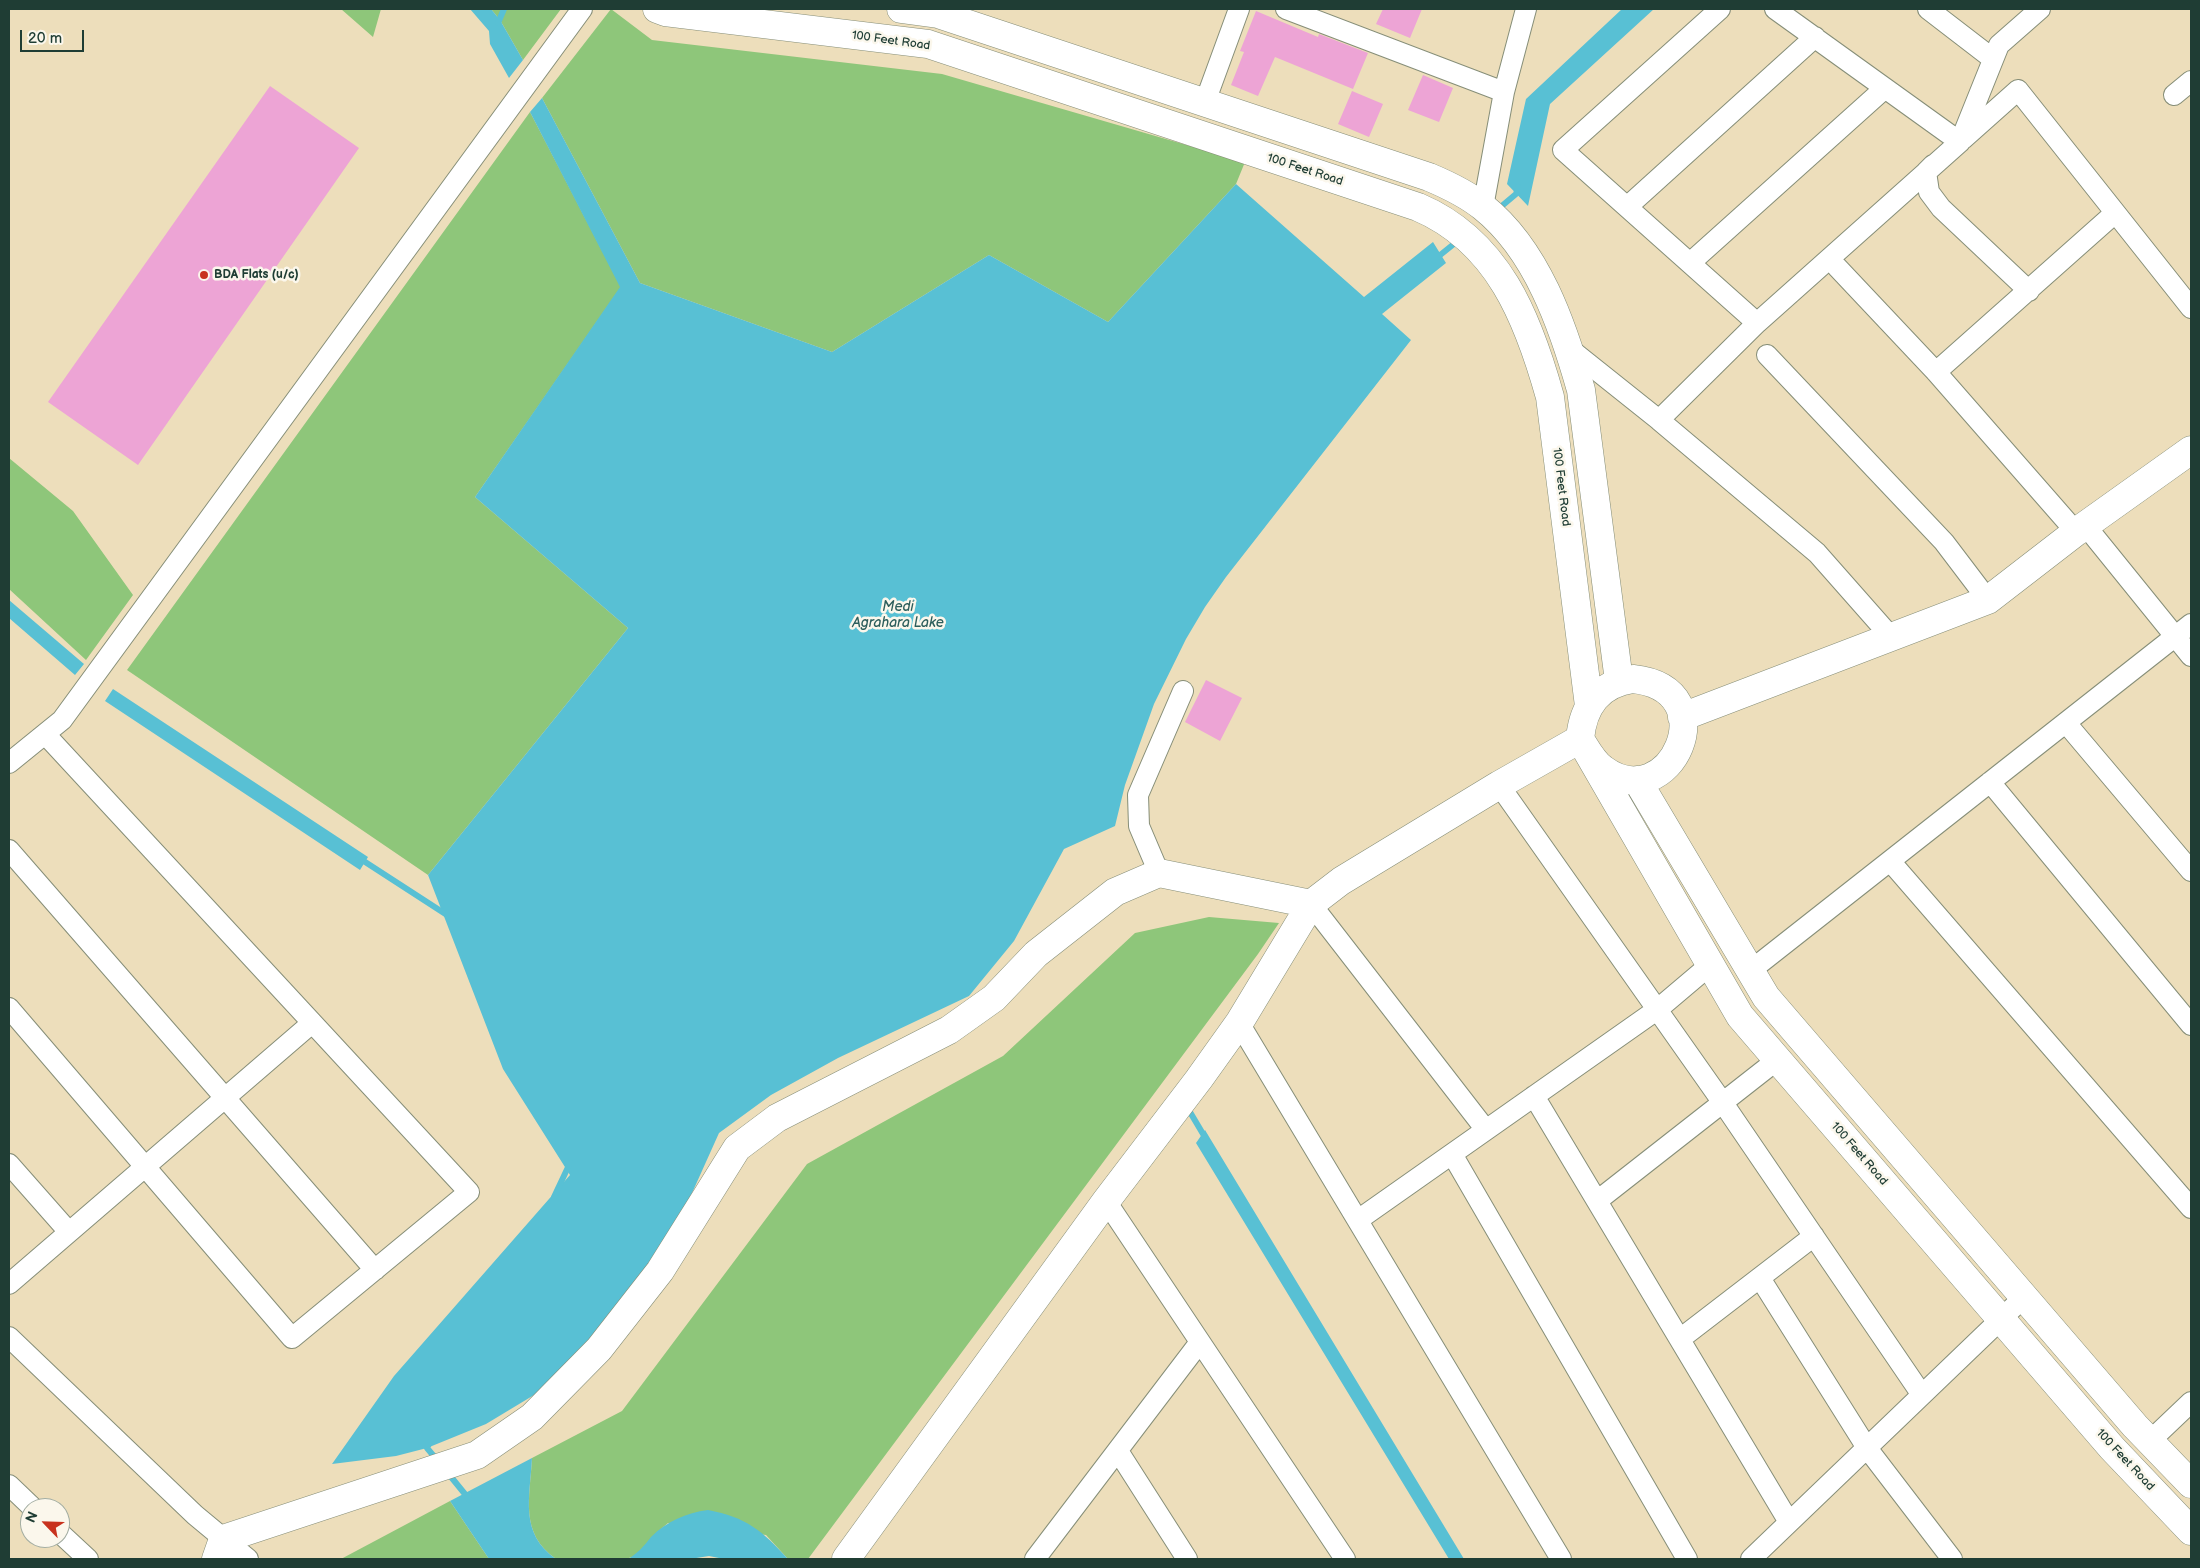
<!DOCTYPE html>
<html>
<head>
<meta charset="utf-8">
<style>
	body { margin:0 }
	#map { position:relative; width:2200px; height:1568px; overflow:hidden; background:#eddebb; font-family:"Balsamiq Sans",sans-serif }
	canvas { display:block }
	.frame { position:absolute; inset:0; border:10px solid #1f3d34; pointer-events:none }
	.north { position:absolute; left:20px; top:1498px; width:50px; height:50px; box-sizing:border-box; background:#fbf7ec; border:1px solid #a3ada2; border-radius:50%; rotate:294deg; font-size:14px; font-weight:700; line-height:20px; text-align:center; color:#1f3d34 }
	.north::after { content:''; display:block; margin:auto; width:18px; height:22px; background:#c8321e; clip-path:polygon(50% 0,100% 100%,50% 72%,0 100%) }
	.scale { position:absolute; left:20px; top:30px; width:64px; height:22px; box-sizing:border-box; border:2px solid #1f3d34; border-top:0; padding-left:6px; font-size:15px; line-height:18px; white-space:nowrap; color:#1f3d34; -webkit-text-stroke:4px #fbf7ec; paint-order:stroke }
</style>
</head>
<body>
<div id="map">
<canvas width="2200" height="1568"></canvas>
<div class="frame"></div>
<div class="north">N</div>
<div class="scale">20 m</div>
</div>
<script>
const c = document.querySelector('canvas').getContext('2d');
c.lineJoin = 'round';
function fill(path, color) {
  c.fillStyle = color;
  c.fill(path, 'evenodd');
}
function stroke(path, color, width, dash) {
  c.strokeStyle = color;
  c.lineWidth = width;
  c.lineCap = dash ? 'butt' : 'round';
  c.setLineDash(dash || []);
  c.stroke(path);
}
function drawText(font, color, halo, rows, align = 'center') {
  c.font = font + ' "Balsamiq Sans",sans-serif';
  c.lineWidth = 5;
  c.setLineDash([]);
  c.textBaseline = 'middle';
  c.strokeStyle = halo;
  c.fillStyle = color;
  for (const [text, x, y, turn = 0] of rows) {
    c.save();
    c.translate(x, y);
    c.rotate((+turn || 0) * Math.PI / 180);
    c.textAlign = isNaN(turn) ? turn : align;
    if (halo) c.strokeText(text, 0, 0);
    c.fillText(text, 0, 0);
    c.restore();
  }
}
fill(new Path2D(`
	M341 9H381L373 37Z
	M491 9H561L523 60 500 20Z
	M611 9 652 40 942 74 1245 162 1236 184 1108 322 989 255 832 352 640 283 542 98Z
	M530 112 621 287 475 497 628 628 428 875 127 670Z
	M9 458 73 511 133 595 86 660 9 589Z
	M1209 917 1279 923 1258 954 808 1559H788L766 1535 668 1523C655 1533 647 1547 634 1556 624 1563 571 1559 556 1559 519 1533 530 1498 532 1458L622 1411 807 1164 1003 1056 1135 933Z
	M450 1501 489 1559H341Z`), '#8ec67a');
fill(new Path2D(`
	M470 9H491L500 20 523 60 509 78 490 44 489 31Z
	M1622 9H1654L1550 104 1528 206 1507 184 1526 99Z
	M542 98 640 283 832 352 989 255 1108 322 1236 184 1364 297 1433 242 1446 263 1382 314 1411 340 1226 577 1205 607 1186 639 1154 704 1125 785 1115 826 1064 849 1014 941 969 996 838 1058 771 1095 719 1133 688 1202 666 1242 615 1316 539 1392 486 1424 427 1448 396 1456 332 1464 394 1376 570 1175 503 1069 428 875 628 628 475 497 620 287 530 112Z
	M9 600 84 664 75 675 9 618Z
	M113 689 368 857 360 870 105 701Z
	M1205 1130 1464 1559H1449L1196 1143Z
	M532 1458C530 1498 519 1533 556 1559H489L450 1501Z
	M708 1510C746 1517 763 1531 788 1559H724L709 1556 690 1559H628C638 1553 644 1546 651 1537 667 1521 686 1513 708 1510Z`), '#58c0d4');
stroke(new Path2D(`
	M498 23 504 9
	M1497 210 1516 194 1518 187
	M1434 260 1460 239
	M359 858 447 915
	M1187 1107 1206 1139
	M554 1197 570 1163
	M430 1442 427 1448 437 1460
	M447 1472 469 1499`), '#58c0d4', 6);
fill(new Path2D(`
	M1383 9H1422L1410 38 1376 24Z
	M1256 11 1318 37 1319 34 1368 53 1353 89 1275 57 1258 96 1231 85 1244 52 1240 51Z
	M1423 75 1453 88 1439 122 1408 110Z
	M270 86 359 148 138 465 48 402Z
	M1352 91 1383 104 1369 137 1338 124Z
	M1206 680 1242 698 1220 741 1185 722Z`), '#eda4d5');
const street = new Path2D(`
	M1286 9 1504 92
	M1720 9 1563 150 1757 323
	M1775 9 1960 142
	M1928 9 1993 59
	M2174 95 2191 81
	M1205 102 1239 9
	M1963 139 2018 90 2191 308
	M1933 165 1926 172 1929 192 1941 208 2029 291
	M1483 207 1504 92 1526 9
	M1627 207 1815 37
	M1690 263 1885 88
	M1837 267 1936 372 2076 532
	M1570 349 1659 420 1817 553 1892 638
	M1767 355 1944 542 1988 600
	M1936 372 2115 213
	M1659 420 1757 323 1960 142 1999 45 2040 9
	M2085 525 2191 656
	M2066 723 2191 871
	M9 763 62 720 582 9
	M1990 782 2191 1025
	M1499 785 1723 1103 1922 1395
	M9 850 375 1270
	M1890 861 2191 1208
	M1159 873 1139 826 1138 795 1183 691
	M1311 904 1486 1130
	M1750 971 2191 624
	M9 1008 292 1338 469 1192 45 734
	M1239 1023 1561 1559
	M1534 1096 1789 1522
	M1452 1154 1687 1559
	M9 1164 69 1232
	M1106 1201 1345 1559
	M1597 1201 1777 1060
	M1358 1220 1658 1009 1710 965
	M1760 1278 1867 1448 1952 1559
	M9 1284 312 1023
	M9 1337 195 1515 248 1559
	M1680 1339 1814 1236
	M2150 1441 2191 1402
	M1118 1451 1187 1559
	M9 1485 33 1508
	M60 1533 88 1559
	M1035 1559 1200 1342
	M1751 1559 2024 1297`);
const secondary = new Path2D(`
	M657 9 665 12 928 44 1418 207C1498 241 1528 318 1550 397L1589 706
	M901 9 938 14 1429 177C1448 185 1467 194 1483 207 1537 250 1563 326 1581 390L1619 681
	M1633 679C1729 689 1670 819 1603 769 1593 762 1587 750 1580 739 1583 706 1599 684 1633 679Z
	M1682 717 1988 600 2076 532 2191 450
	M1637 780 1766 997 2135 1426 2191 1484
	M216 1559 223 1539 477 1455 532 1417 599 1349 660 1271 737 1148 777 1118 949 1030 994 998 1036 954 1115 892 1159 873 1311 904 1341 881 1499 785 1580 739 1740 1016 2112 1448 2191 1531
	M846 1559 1106 1201 1199 1079 1239 1023 1311 904`);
stroke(street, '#868e78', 22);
stroke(secondary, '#868e78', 29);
stroke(street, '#fff', 20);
stroke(secondary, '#fff', 28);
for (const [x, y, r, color] of [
	[204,275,5,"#c8321e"]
]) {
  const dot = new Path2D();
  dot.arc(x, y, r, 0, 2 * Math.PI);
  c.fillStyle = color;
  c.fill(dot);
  stroke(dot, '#fbf7ec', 2);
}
drawText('12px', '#1f3d34', '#fbf7ec', [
	["100 Feet Road",891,41,8],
	["100 Feet Road",1305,170,18],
	["100 Feet Road",1561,487,83],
	["100 Feet Road",1859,1154,49],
	["100 Feet Road",2125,1460,47]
]);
drawText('bold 12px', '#1f3d34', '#fbf7ec', [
	["BDA Flats (u/c)",214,275]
], 'left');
drawText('italic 14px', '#2d5e5c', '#fbf7ec', [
	["Medi",898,607],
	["Agrahara Lake",898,623]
]);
</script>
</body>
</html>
